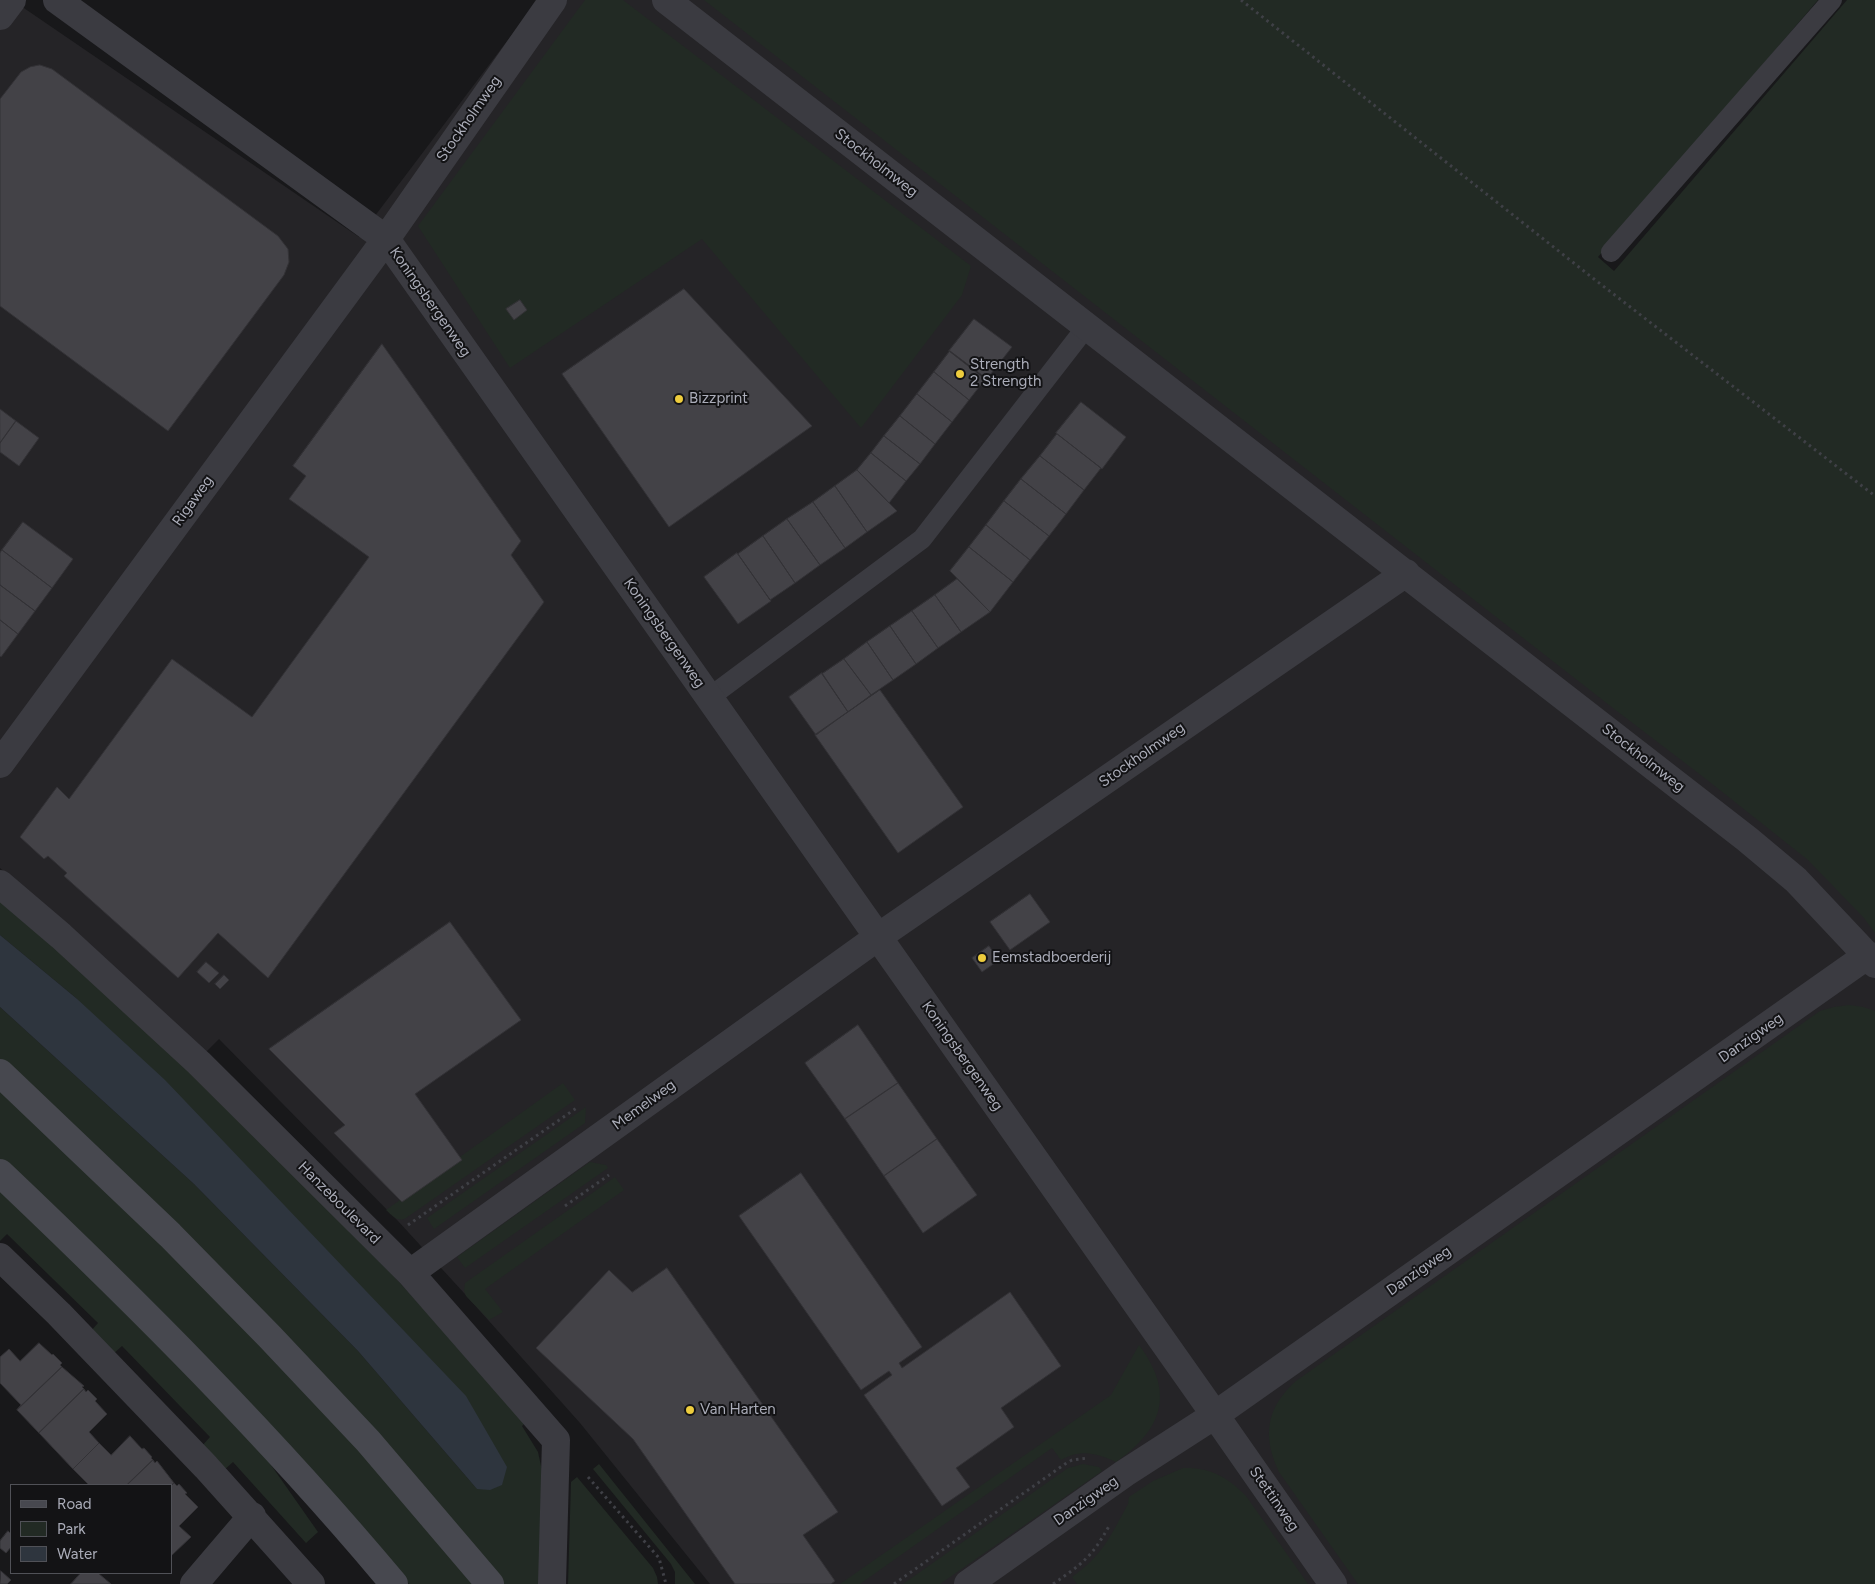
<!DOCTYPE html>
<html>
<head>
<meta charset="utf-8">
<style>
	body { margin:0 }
	#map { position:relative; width:1875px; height:1584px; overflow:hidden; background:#18181a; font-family:Figtree,sans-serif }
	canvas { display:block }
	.legend { position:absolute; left:10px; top:1484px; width:162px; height:90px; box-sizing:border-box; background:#131315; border:1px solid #505157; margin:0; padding:6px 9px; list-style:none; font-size:15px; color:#abadb9 }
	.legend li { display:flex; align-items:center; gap:10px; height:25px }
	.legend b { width:25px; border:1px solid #505157 }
</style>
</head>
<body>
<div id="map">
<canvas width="1875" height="1584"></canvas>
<ul class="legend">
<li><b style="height:6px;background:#47484f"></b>Road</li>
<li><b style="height:14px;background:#222a24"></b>Park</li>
<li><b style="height:14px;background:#2e353e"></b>Water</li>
</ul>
</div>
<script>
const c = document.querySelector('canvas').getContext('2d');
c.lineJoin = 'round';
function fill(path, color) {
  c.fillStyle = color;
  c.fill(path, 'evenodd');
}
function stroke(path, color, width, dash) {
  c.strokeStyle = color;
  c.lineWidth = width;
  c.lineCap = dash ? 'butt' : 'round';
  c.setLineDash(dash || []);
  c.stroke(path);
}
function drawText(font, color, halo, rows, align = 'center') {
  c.font = font + ' Figtree,sans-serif';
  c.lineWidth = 4;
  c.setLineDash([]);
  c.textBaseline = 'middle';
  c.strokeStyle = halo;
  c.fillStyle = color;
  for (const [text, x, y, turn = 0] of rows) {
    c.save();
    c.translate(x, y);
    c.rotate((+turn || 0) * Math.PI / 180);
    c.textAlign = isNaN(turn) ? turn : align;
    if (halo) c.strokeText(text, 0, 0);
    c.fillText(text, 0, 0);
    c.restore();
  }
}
fill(new Path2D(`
	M538 0H772L1875 850V1584H710L580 1423 464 1293 398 1221 219 1039 205 1053 0 868V23L18 4 359 237Z`), '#252427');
fill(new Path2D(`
	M585 0H623L971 266 962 295 861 428 702 239 510 368 418 226Z
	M704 0H1818L1598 257 1614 271 1847 0H1875V933L1864 918 1808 860 1706 779 1613 708Z
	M0 897 179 1058 391 1273 526 1422 522 1426 538 1452 543 1475 539 1584H503L462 1535 59 1113 0 1059V1007L194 1184 358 1351 477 1489 76 998 0 935Z
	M1849 1005 1863 1007 1875 1011V1584H1358L1279 1472C1262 1436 1266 1408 1296 1381L1820 1011 1834 1007Z
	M563 1083 575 1100 406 1218C397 1223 392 1215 386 1210Z
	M0 1085 279 1359 478 1584H409L322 1485 33 1189 0 1159Z
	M586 1107 585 1123 434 1229 427 1218Z
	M590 1162 606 1165 608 1168 465 1268 457 1257Z
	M615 1177 624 1190 485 1289 503 1312 489 1320 466 1296 464 1291 465 1283Z
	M0 1185 252 1438 318 1532 306 1543 233 1462 223 1471 201 1447 210 1437 122 1346 112 1355 90 1332 98 1323 7 1234 0 1241Z
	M1139 1345C1175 1393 1163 1429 1116 1462 1096 1453 1081 1449 1061 1460L1052 1448 860 1584H840L1111 1395Z
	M599 1464 695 1584H675V1572L671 1564 593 1469Z
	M1083 1464 1099 1467 1102 1471 940 1584H903L1068 1468Z
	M1183 1468C1209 1467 1228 1477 1246 1496L1308 1584H1077L1072 1577C1103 1555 1110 1537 1128 1504L1129 1497 1153 1481Z
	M577 1477 653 1568 657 1577 658 1584H568L571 1482Z`), '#222a24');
fill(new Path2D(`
	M0 935 76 998 165 1080 466 1396 507 1467 502 1485 490 1490 477 1489 358 1351 194 1184 0 1007Z`), '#2e353e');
const building = new Path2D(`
	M40 65 52 69 278 236 288 249 289 262 284 275 168 431 0 306V99L21 72 30 67Z
	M684 289 812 426 669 527 562 374Z
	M520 300 527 310 514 320 506 309Z
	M974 319 1012 347 986 380 949 351Z
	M382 344 521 541 511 555 544 602 268 978 218 933 178 978 64 876 67 873 48 856 44 859 20 837 57 787 69 799 172 659 252 717 369 557 289 499 306 476 293 466Z
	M950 351 986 378 969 400 934 372Z
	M934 372 969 400 952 422 917 394Z
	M917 394 952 422 935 444 900 416Z
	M1081 402 1126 437 1102 469 1056 433Z
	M0 409 16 421 0 443Z
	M900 416 935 444 920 464 884 436Z
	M16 421 39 438 19 466 0 452V443Z
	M1057 434 1101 468 1084 490 1040 456Z
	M884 436 920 464 906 481 871 453Z
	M871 453 906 481 889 503 857 470Z
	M1040 456 1084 490 1066 514 1021 479Z
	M857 470 897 511 867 532 835 486Z
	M1021 479 1066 514 1049 536 1004 501Z
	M835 486 867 532 845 548 813 502Z
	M1004 501 1049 536 1030 560 986 525Z
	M813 502 845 548 820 565 787 519Z
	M787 519 820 565 795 583 763 536Z
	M23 522 73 559 52 588 2 550Z
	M986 525 1030 560 1013 582 969 547Z
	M763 536 795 583 770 600 738 554Z
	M969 547 1013 582 990 612 950 571Z
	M2 550 52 588 35 611 0 585V553Z
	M737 553 771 601 738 624 704 577Z
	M957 579 990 612 961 632 935 595Z
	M0 585 35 611 18 634 0 620Z
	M935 595 961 632 938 648 912 611Z
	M912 611 938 648 916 664 890 626Z
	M0 620 18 634 1 657 0 656Z
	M890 626 916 664 893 680 867 642Z
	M867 642 893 680 871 695 844 659Z
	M844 659 871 695 848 712 822 674Z
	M822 673 848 712 849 711 816 735 789 697Z
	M880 690 963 807 898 853 815 735Z
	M1030 894 1050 922 1010 950 990 922Z
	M450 922 521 1020 415 1094 462 1160 402 1202 334 1133 345 1125 269 1049Z
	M989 946 999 960 982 972 972 958Z
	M206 962 219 973 209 983 197 972Z
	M224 975 229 980 220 989 215 984Z
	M858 1025 898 1083 845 1119 805 1063Z
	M898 1083 937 1139 884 1176 845 1119Z
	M937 1139 977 1195 923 1233 884 1176Z
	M801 1173 922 1347 899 1363 902 1368 1010 1292 1061 1366 1001 1408 1014 1427 956 1468 970 1487 942 1506 864 1395 892 1375 889 1371 861 1390 739 1216Z
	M667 1268 838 1512 803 1535 835 1581 831 1584H735L633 1439 536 1348 609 1270 632 1292Z
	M39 1343 52 1355 53 1354 62 1363 60 1365 62 1367 17 1410 21 1405 0 1383V1357L9 1349 20 1361Z
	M62 1367 84 1386 82 1387 84 1389 39 1433 17 1410Z
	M84 1389 86 1392 88 1390 97 1399 95 1401 107 1414 89 1432 99 1443 73 1469 39 1433Z
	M130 1436 142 1449 144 1448 152 1457 151 1458 153 1460 127 1485H89L73 1469 99 1443 111 1455Z
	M153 1460 155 1463 157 1461 174 1483 171 1486 127 1485Z
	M174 1483 177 1486 179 1484 187 1493 185 1494 198 1507 179 1526 191 1537 171 1556V1486Z
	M8 1531 11 1534V1547L6 1553 0 1548V1541Z
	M1 1571 11 1580 7 1584H0Z
	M81 1573H98L111 1584H71Z`);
fill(building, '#434247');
stroke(building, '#333236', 1);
stroke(new Path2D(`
	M1241 0 1594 279 1875 496
	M565 1206 609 1175
	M408 1225 578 1107
	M588 1477 659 1558 666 1584
	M894 1584 1065 1464 1072 1460 1088 1458
	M1053 1584C1082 1564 1092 1557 1109 1526`), '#3f4046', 3, [2.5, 4]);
stroke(new Path2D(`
	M1611 252 1832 0
	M710 697 922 539 1087 326`), '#3b3b41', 20);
stroke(new Path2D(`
	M57 0 386 239 1215 1415 1333 1584
	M666 0 1747 839 1796 880 1875 964
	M0 16 12 0
	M0 764 386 239 553 0
	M0 884 61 936 199 1063 381 1244 410 1273 556 1440 552 1584
	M0 1257 59 1314 206 1467 311 1584
	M410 1273 878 937 1406 573
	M194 1584 252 1516
	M968 1584 1125 1473 1215 1415 1868 955`), '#3b3b41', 28);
stroke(new Path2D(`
	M0 1073 170 1235 270 1337 368 1441 490 1584
	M0 1173C138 1304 272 1438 394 1584`), '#47484f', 28);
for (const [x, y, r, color] of [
	[960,374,5,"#edcc3d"],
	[679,399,5,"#edcc3d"],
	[982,958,5,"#edcc3d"],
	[690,1410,5,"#edcc3d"]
]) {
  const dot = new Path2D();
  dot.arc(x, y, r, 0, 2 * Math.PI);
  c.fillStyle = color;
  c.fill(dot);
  stroke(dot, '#131315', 2);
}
drawText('15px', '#abadb9', '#131315', [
	["Stockholmweg",469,119,-55],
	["Stockholmweg",876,163,38],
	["Koningsbergenweg",430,302,55],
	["Rigaweg",193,501,-54],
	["Koningsbergenweg",664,633,55],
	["Stockholmweg",1142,755,-35],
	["Stockholmweg",1643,758,38],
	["Danzigweg",1751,1038,-35],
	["Koningsbergenweg",962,1056,55],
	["Memelweg",644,1105,-36],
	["Hanzeboulevard",339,1203,45],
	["Danzigweg",1419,1271,-35],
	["Stettinweg",1274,1499,55],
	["Danzigweg",1086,1501,-35]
]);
drawText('15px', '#abadb9', '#131315', [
	["Strength",970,365],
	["2 Strength",970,382],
	["Bizzprint",689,399],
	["Eemstadboerderij",992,958],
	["Van Harten",700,1410]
], 'left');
</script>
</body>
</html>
